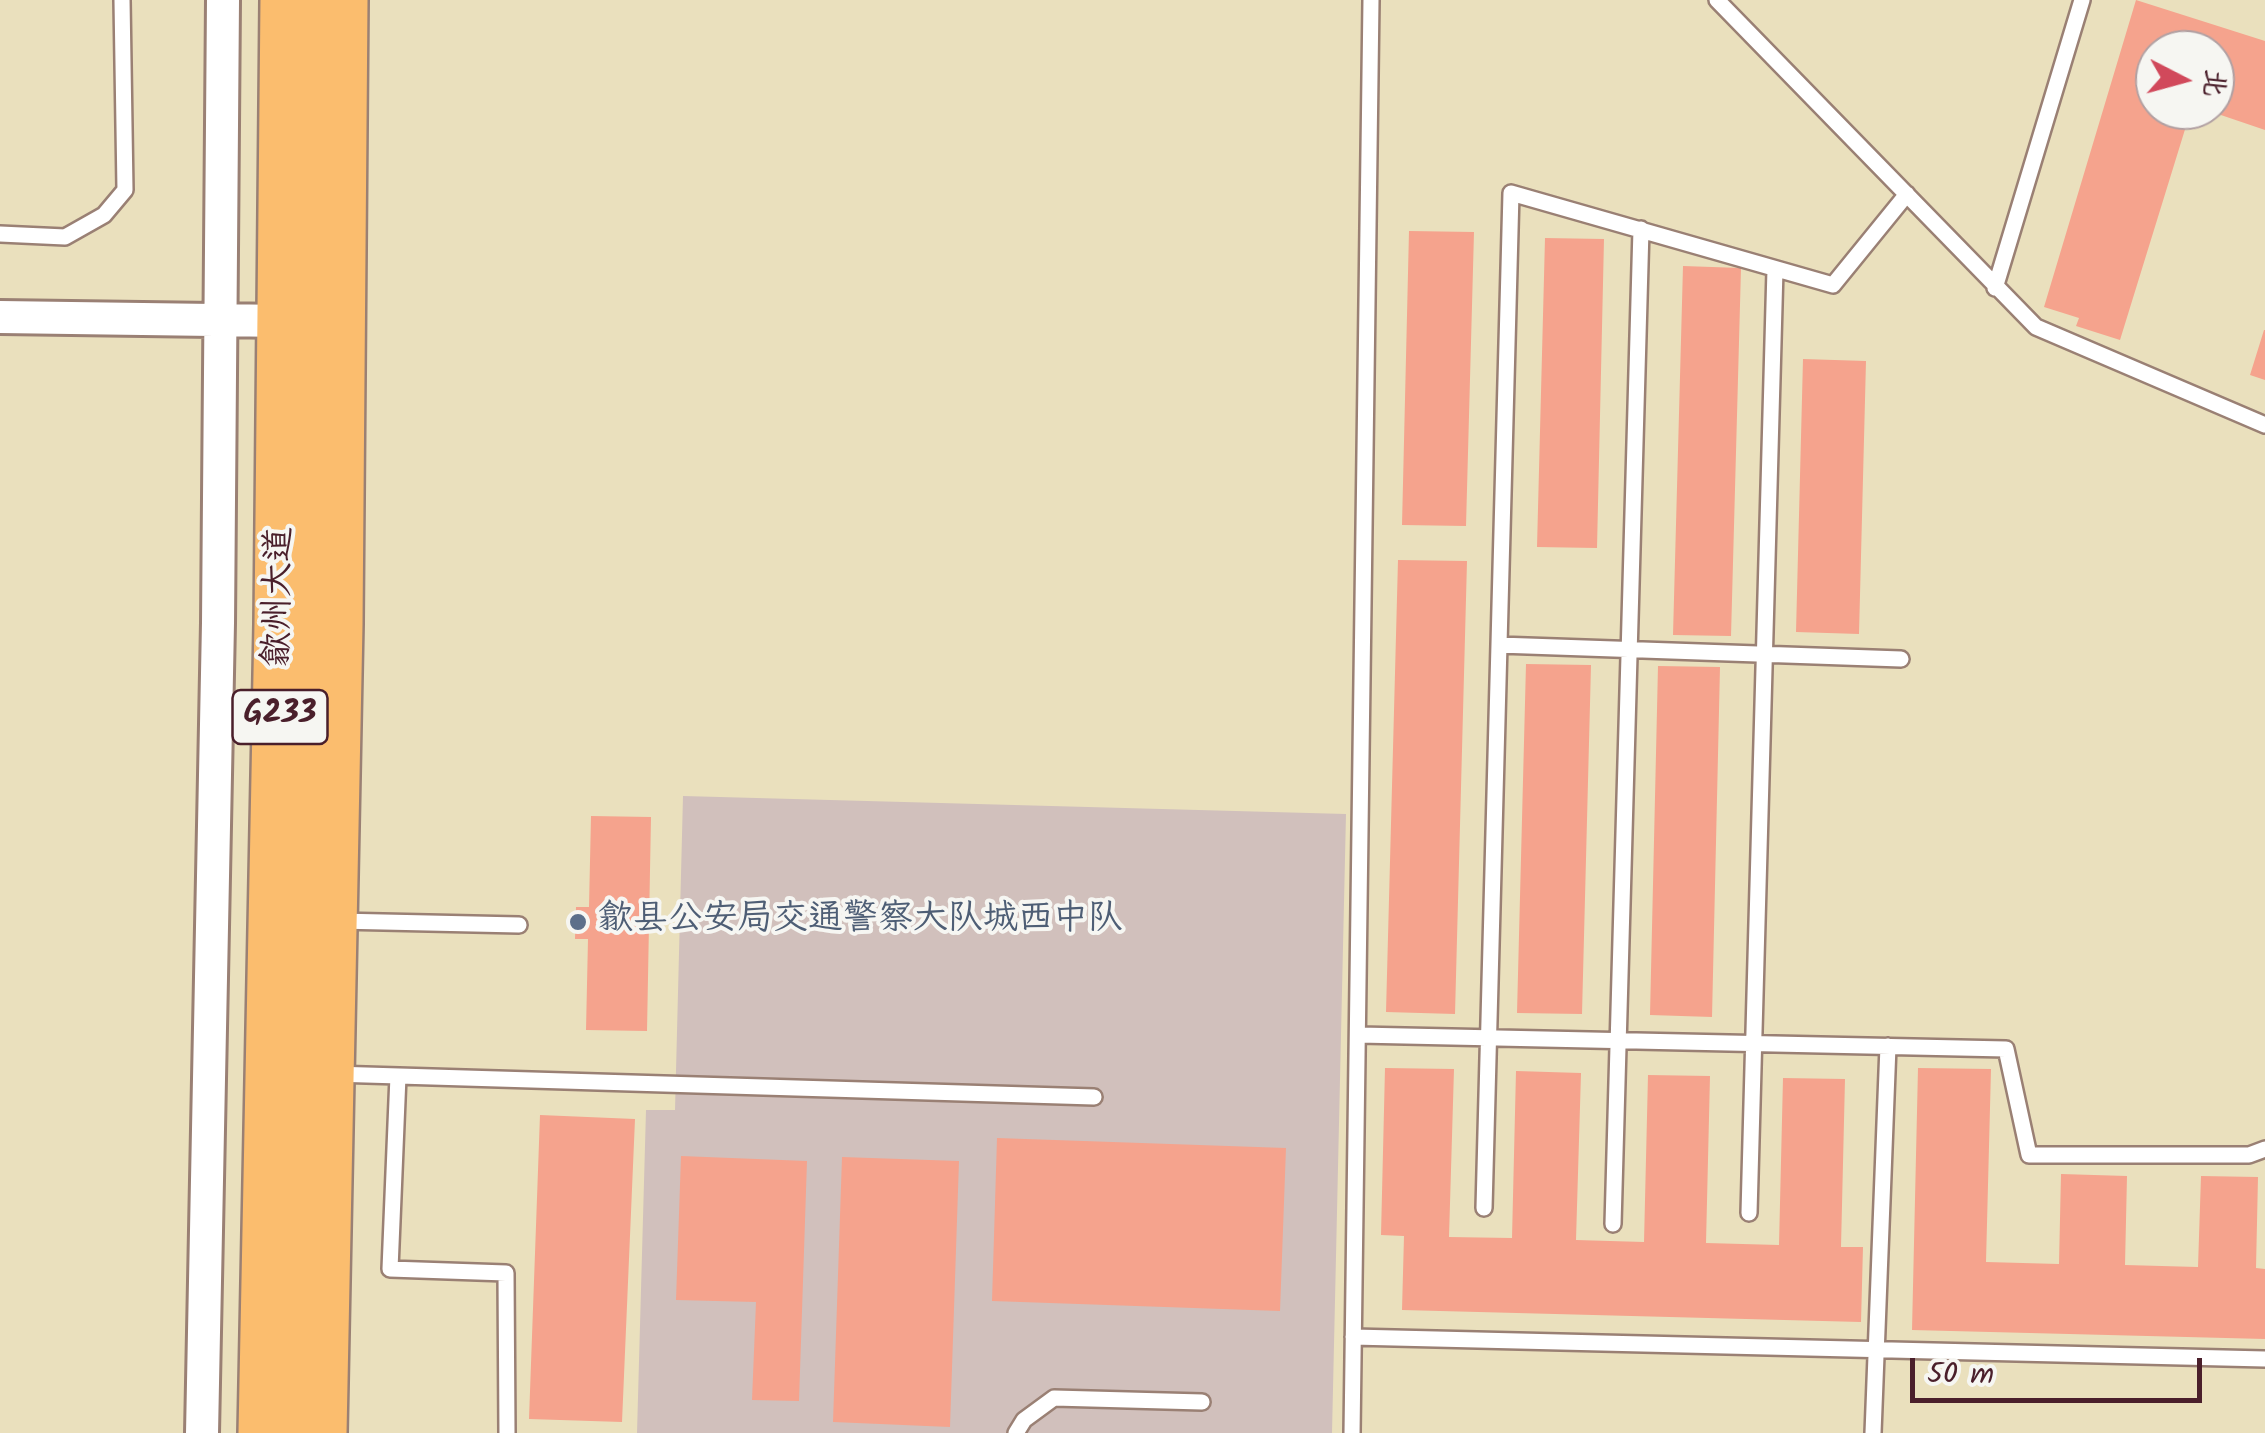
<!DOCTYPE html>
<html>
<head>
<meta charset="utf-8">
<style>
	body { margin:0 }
	#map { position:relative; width:2265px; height:1433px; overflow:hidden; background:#eae0bd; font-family:Kalam,"LXGW WenKai TC",sans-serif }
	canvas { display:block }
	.north { position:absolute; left:2135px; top:30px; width:100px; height:100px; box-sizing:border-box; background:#f6f6f2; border:2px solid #b1a0a2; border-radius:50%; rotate:96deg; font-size:28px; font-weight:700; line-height:40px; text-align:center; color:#4a1f2b }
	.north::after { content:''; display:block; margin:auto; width:35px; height:45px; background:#d1495b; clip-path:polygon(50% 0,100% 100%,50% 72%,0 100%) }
	.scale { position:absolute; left:1910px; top:1358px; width:292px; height:45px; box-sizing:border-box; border:5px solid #4a1f2b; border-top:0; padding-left:12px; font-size:30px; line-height:35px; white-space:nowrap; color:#4a1f2b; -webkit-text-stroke:8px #f6f6f2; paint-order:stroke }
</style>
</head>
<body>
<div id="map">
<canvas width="2265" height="1433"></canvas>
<div class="north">北</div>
<div class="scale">50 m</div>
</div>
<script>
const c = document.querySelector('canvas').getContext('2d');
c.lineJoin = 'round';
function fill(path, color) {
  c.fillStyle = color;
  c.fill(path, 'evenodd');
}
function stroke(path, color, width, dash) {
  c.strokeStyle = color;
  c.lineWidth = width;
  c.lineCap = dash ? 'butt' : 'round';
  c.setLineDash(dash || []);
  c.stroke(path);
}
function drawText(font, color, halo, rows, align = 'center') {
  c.font = font + ' Kalam,"LXGW WenKai TC",sans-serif';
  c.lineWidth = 8;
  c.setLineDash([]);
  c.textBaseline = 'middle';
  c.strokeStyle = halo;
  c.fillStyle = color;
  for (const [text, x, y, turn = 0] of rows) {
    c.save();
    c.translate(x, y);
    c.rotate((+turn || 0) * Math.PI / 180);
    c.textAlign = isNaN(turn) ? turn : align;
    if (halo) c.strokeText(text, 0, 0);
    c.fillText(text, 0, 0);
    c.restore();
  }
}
fill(new Path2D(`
	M683 796 1346 814 1332 1433H637L646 1110H675Z`), '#d1c0bc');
fill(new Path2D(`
	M2136 0 2265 41V130L2215 113V50H2155V110H2191L2120 340 2076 326 2079 318 2044 307Z
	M1409 231 1474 232 1466 526 1402 525Z
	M1545 238 1604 239 1597 548 1537 547Z
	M1683 266 1741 268 1731 636 1673 635Z
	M2264 330H2265V380L2250 375Z
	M1803 359 1866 361 1859 634 1796 632Z
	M1398 560 1467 561 1455 1014 1386 1012Z
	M1526 664 1591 665 1582 1014 1517 1013Z
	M1658 666 1720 667 1712 1017 1650 1015Z
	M591 816 651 817 647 1031 586 1030 588 939H575L576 907H589Z
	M1385 1068 1454 1069 1449 1237 1512 1238 1516 1071 1581 1073 1576 1240 1644 1242 1648 1075 1710 1076 1706 1243 1779 1245 1783 1078 1845 1079 1841 1247H1863L1861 1322 1402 1310 1404 1236 1381 1235Z
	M1918 1068 1991 1069 1986 1262 2059 1264 2061 1174 2127 1176 2125 1265 2198 1267 2201 1176 2258 1177 2256 1268 2265 1269V1339L1912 1330Z
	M540 1115 635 1119 622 1422 529 1419Z
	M997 1138 1286 1148 1280 1311 992 1301Z
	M681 1156 807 1161 799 1401 752 1400 756 1302 676 1300Z
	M842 1157 959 1161 950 1427 833 1422Z`), '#f5a38d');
const lane = new Path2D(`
	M1717 0 2036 327 2265 425
	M0 234 65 237 104 215 125 190 122 0
	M1995 288 2082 0
	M1499 645 1901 659
	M338 921 519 925
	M1359 1035 2006 1049 2029 1155H2249L2265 1149
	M333 1074 1094 1097
	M398 1076 390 1269 506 1273 507 1433
	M1484 1208 1511 193 1833 285 1907 194
	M1749 1213 1775 269
	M1613 1224 1641 229
	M1353 1337 2265 1359
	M1016 1433 1024 1420 1054 1398 1202 1402
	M1352 1433 1371 0
	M1873 1433 1888 1046`);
const street = new Path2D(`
	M0 317 285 321
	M202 1433 218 623 223 0`);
const highway = new Path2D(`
	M266 1433 282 624 288 0
	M319 1433 335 624 340 0`);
stroke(lane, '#9a8074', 20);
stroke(street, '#9a8074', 38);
stroke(highway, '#9a8074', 60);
stroke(lane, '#fff', 15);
stroke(street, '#fff', 32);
stroke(highway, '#fbbd6e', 55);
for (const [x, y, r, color] of [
	[578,922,10,"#5c6f8a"]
]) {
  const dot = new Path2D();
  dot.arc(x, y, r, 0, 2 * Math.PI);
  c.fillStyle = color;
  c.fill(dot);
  stroke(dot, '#f6f6f2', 4);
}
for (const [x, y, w] of [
	[280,717,95]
]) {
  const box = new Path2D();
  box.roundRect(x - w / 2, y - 27, w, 54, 8);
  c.fillStyle = '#f6f6f2';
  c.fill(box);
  stroke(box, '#4a1f2b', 2.5);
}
drawText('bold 32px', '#4a1f2b', null, [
	["G233",280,717]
]);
drawText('35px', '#4a1f2b', '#f6f6f2', [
	["歙州大道",282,597,-89]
]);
drawText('35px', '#4e5e75', '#f6f6f2', [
	["歙县公安局交通警察大队城西中队",598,922]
], 'left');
</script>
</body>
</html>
